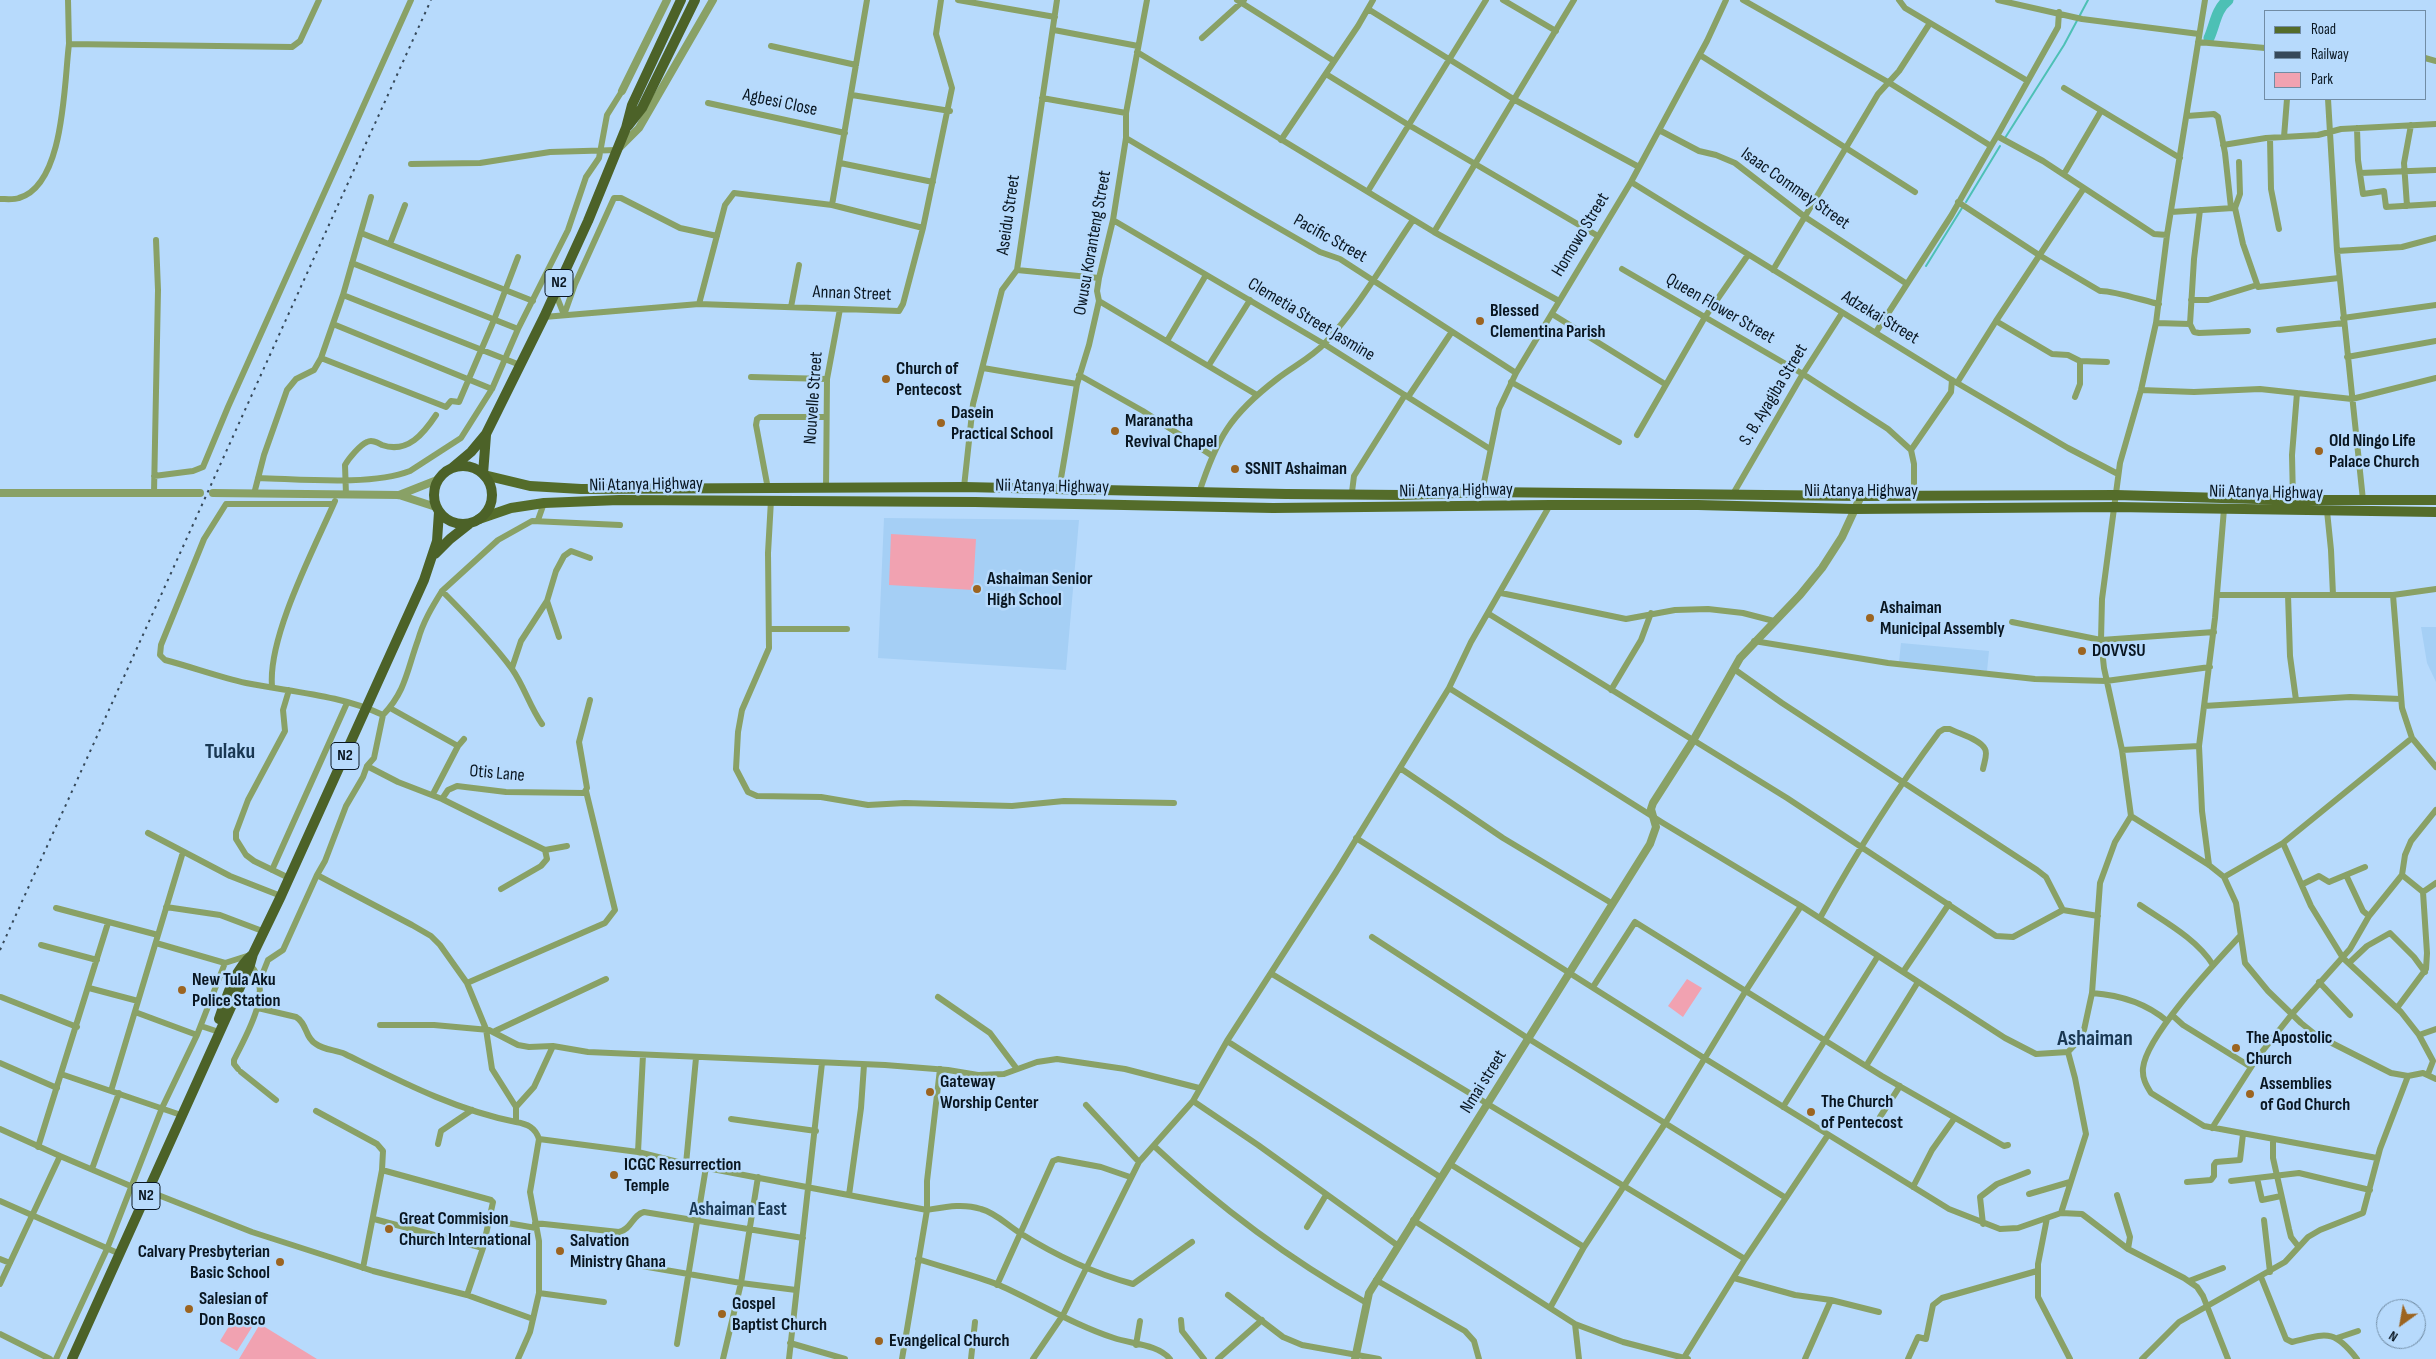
<!DOCTYPE html>
<html>
<head>
<meta charset="utf-8">
<style>
	body { margin:0 }
	#map { position:relative; width:2436px; height:1359px; overflow:hidden; background:#b7dafc; font-family:"Sofia Sans Condensed",sans-serif }
	canvas { display:block }
	.legend { position:absolute; left:2264px; top:10px; width:162px; height:90px; box-sizing:border-box; background:#b7dafc; border:1px solid #718ca4; margin:0; padding:6px 9px; list-style:none; font-size:15px; color:#091621 }
	.legend li { display:flex; align-items:center; gap:10px; height:25px }
	.legend b { width:25px; border:1px solid #718ca4 }
	.north { position:absolute; left:2376px; top:1299px; width:50px; height:50px; box-sizing:border-box; background:#b7dafc; border:1px solid #718ca4; border-radius:50%; rotate:212deg; font-size:14px; font-weight:700; line-height:20px; text-align:center; color:#091621 }
	.north::after { content:''; display:block; margin:auto; width:18px; height:22px; background:#9c6420; clip-path:polygon(50% 0,100% 100%,50% 72%,0 100%) }
</style>
</head>
<body>
<div id="map">
<canvas width="2436" height="1359"></canvas>
<ul class="legend">
<li><b style="height:6px;background:#546c2a"></b>Road</li>
<li><b style="height:6px;background:#36495a"></b>Railway</li>
<li><b style="height:14px;background:#f1a2b1"></b>Park</li>
</ul>
<div class="north">N</div>
</div>
<script>
const c = document.querySelector('canvas').getContext('2d');
c.lineJoin = 'round';
function fill(path, color) {
  c.fillStyle = color;
  c.fill(path, 'evenodd');
}
function stroke(path, color, width, dash) {
  c.strokeStyle = color;
  c.lineWidth = width;
  c.lineCap = dash ? 'butt' : 'round';
  c.setLineDash(dash || []);
  c.stroke(path);
}
function drawText(font, color, halo, rows, align = 'center') {
  c.font = font + ' "Sofia Sans Condensed",sans-serif';
  c.lineWidth = 5;
  c.setLineDash([]);
  c.textBaseline = 'middle';
  c.strokeStyle = halo;
  c.fillStyle = color;
  for (const [text, x, y, turn = 0] of rows) {
    c.save();
    c.translate(x, y);
    c.rotate((+turn || 0) * Math.PI / 180);
    c.textAlign = isNaN(turn) ? turn : align;
    if (halo) c.strokeText(text, 0, 0);
    c.fillText(text, 0, 0);
    c.restore();
  }
}
fill(new Path2D(`
	M884 518 1079 520 1066 670 878 658Z
	M2421 627H2436V682L2427 663Z
	M1901 643 1989 651 1987 671 1899 662Z`), '#a5cff5');
fill(new Path2D(`
	M891 534 976 539 973 590 889 585Z
	M1687 979 1702 988 1683 1017 1668 1006Z
	M237 1313 254 1324 237 1351 220 1341Z
	M260 1324 317 1359H239Z`), '#f1a2b1');
stroke(new Path2D(`
	M2005 138 2064 45 2088 0
	M1966 202 2000 146
	M1926 266 1962 208`), '#4dc0b5', 2);
stroke(new Path2D(`
	M2209 38C2215 25 2216 9 2228 0`), '#4dc0b5', 11);
stroke(new Path2D(`
	M68 0 69 44 292 47 300 41 319 0
	M958 0 1055 17
	M1237 0 1334 61
	M1503 0 1556 31
	M1743 0 1888 82 1991 146 1951 216 1876 332
	M1899 0 1905 8 2026 80
	M1998 0 2082 19 2199 34
	M2205 0 2167 235 2156 323 2141 390 2120 463 2102 599 2101 640 2104 668 2122 750 2131 816 2209 865 2224 877 2236 903 2245 963 2268 991 2301 1023 2316 1035 2391 1073 2408 1076 2423 1073 2436 1079
	M1368 9 1515 100 1639 167
	M1054 30 1138 46
	M1202 38 1244 0
	M2198 42 2265 48
	M771 46 856 65
	M1137 52 1434 232 1559 301
	M1700 55 1915 192
	M2425 58 2436 61
	M1326 74 1407 124 1598 236
	M2064 88 2180 158
	M852 95 950 111
	M1042 98 1126 113
	M2328 99 2337 251 2363 500
	M708 103 845 133
	M2187 116 2214 114 2218 117 2225 153 2231 208
	M2357 128 2358 160 2363 194 2384 191 2386 207 2436 204
	M1659 130 1699 151 1716 155 1735 163 1805 217 1907 284
	M1997 136 2058 27 2059 12
	M2284 137 2287 99
	M1126 138 1256 215 1320 252 1340 259 1516 373
	M2270 138 2271 189 2279 229
	M1281 140 1358 26 1373 0
	M2223 145 2266 138 2318 135 2341 129 2436 124
	M1991 146 1997 136 2043 161 2154 234 2167 235
	M2239 162 2240 194 2235 208 2243 244 2258 287 2339 278
	M840 163 933 182
	M411 164 480 163 550 152 617 150
	M2360 173 2436 170
	M2064 174 2101 111
	M1631 182 1952 380 2068 448 2118 474
	M1368 191 1486 0
	M0 199C6 199 14 200 19 198 65 185 64 82 69 44
	M1958 202 2039 255 2100 291C2111 290 2145 301 2159 304
	M832 205 867 0
	M2407 206 2404 163 2411 125
	M2200 210 2194 259 2190 324 2194 332 2199 333 2248 331
	M2171 212 2233 208
	M1113 220 1324 344 1490 449
	M1434 232 1574 0
	M361 233 533 301
	M390 244 405 205
	M2337 251 2402 247 2436 238
	M352 263 518 329
	M1622 269 1803 374 1888 429 1911 450 1914 464V495
	M1017 270 1099 278
	M1773 270 1878 94 1899 71 1930 23
	M555 292 564 315
	M343 295 520 365
	M2191 300H2208L2257 285
	M1099 301 1257 395
	M699 304 725 205 734 193 832 205 923 228
	M791 307 799 265
	M1552 314 1665 384
	M564 315 575 284 614 198H621L680 228 717 236
	M544 317 699 304 899 311 903 304 923 228 952 88 936 34 941 0
	M2343 318 2436 305
	M1996 321 2084 188
	M2156 323 2190 324
	M333 324 492 389
	M2279 330 2344 323
	M1167 341 1206 275
	M2347 357 2436 341
	M321 358 446 407 451 401 459 402 494 320 518 257
	M1209 365 1250 300
	M983 368 1077 384
	M1079 375 1143 411 1211 455
	M751 377 827 379
	M1511 382 1619 442
	M1957 383 1996 321 2052 354 2068 355 2080 361 2107 362
	M2141 390 2194 392 2260 389 2352 399 2436 378
	M1408 397 1451 333
	M2075 397 2080 384V361
	M1637 435 1705 317 1748 255
	M1911 450 1951 392 1952 380
	M154 476 193 471 203 467 228 407 411 0
	M258 478C301 479 371 486 410 471L461 438 492 389 518 329 568 230 586 177 599 158 607 115 622 91
	M964 487 973 404 1002 290 1017 270 1057 0
	M768 489 756 425 757 419 760 417H825
	M826 489 827 379 840 309
	M1059 490 1077 384 1089 345 1099 301 1097 291 1099 278 1113 220 1126 138V113L1147 0
	M1482 492 1499 409 1516 373 1631 182 1707 41 1726 0
	M154 493 158 290 156 240
	M1199 493C1217 438 1230 415 1277 379 1292 367 1311 358 1325 343 1359 307 1385 261 1413 220
	M254 494 264 455 287 390 296 379 314 370 321 358 343 295 371 197
	M1356 494 1352 492 1354 476 1405 395
	M1733 494 1801 377 1842 313
	M346 495 345 465C349 458 360 445 367 442 372 439 378 443 382 445 408 454 424 433 436 415
	M771 500 768 553 769 648 742 710 738 732 736 769 748 792 757 796 821 797 868 805 905 803 1012 806 1064 801 1174 803
	M2293 500 2292 455 2297 393
	M333 504H226L204 539 161 645 160 655 165 660C192 667 219 677 246 683 291 692 341 695 383 715L374 758 367 766 363 777 346 806 325 861 317 875 412 925 431 936 440 945 467 983 486 1029 492 1069 516 1107V1122C527 1124 535 1127 539 1139L530 1192 539 1241V1293L530 1332 518 1359
	M2327 511 2331 550 2333 595
	M538 520 544 503
	M442 591 498 540 532 521 620 525
	M1501 593 1626 619 1675 610 1708 609 1743 613 1774 621
	M2218 595H2393L2436 589
	M2288 595 2290 656 2296 700
	M2393 595 2402 708 2412 738 2436 767
	M547 601 559 637
	M1489 614 1787 798 1996 936 2013 937 2063 910 2098 916
	M2012 622 2101 640 2214 632
	M769 629H847
	M1754 641 1888 663 2035 679 2106 681 2210 667
	M512 668 521 641 547 601 556 571 564 556 571 551 590 558
	M1734 669 1782 703 2037 870 2046 877 2063 910
	M272 686C268 636 314 549 335 501
	M1449 688 1663 823 1801 906 2005 1038 2036 1054 2068 1052 2079 1040 2084 1030 2092 993 2100 883 2115 842 2131 816
	M289 690 283 710 285 731 248 800 236 832V839L246 855 254 861 289 878
	M1611 690 1641 640 1651 613
	M2204 706 2350 697 2401 699
	M390 708 458 746
	M383 715C406 691 407 670 418 640 423 622 432 607 442 591 466 615 492 642 512 669 524 686 530 707 542 724
	M2199 746 2202 811 2209 865
	M2122 750 2199 746 2215 618 2224 509
	M367 766 398 782 442 799 448 790 457 786 506 792 584 793 587 788 579 742 590 700
	M1400 768 1503 838 1613 904
	M433 794 458 746 464 739
	M442 799 545 850 567 846
	M148 833 230 876 281 896
	M1356 838 1704 1058 1949 1209 2000 1229 2018 1228 2061 1213 2082 1214 2128 1249 2184 1278 2197 1287 2203 1296 2228 1359
	M2283 843 2311 906 2343 958 2401 1012 2419 1035 2433 1061 2428 1074
	M272 870 347 703
	M2346 875 2363 911 2369 916
	M2402 875 2423 892 2436 883
	M2224 877 2283 843 2412 738
	M2303 884 2319 876 2329 882 2365 867
	M501 889 541 866 547 859 545 850
	M2140 905C2165 922 2197 939 2213 965
	M166 907 220 915 265 932
	M56 908 158 935
	M1820 918C1856 853 1895 791 1939 732L1944 729H1950C1959 734 1980 739 1985 749 1988 754 1984 763 1983 769
	M2240 936C2216 962 2146 1036 2143 1068 2142 1078 2146 1085 2151 1093L2204 1126 2377 1158
	M1372 937 1529 1039 1786 1198
	M156 943 225 963 250 955
	M41 945 97 960
	M2349 963 2367 946 2390 933 2414 957 2425 972
	M1903 972 1949 904
	M1272 974 1745 1259
	M260 980 268 960 283 950 317 875
	M2319 982 2350 1015
	M467 983 605 923 615 910 586 791
	M1593 987 1635 922 1882 1076 2004 1146 2008 1145
	M89 988 138 1001
	M2092 993C2119 995 2146 1003 2167 1021
	M1 997 77 1027
	M938 997 990 1033 1017 1069
	M258 1008 296 1017C307 1023 305 1038 316 1044 324 1050 336 1050 345 1054 400 1081 455 1110 516 1122
	M2397 1008 2426 969 2427 953 2423 892
	M135 1012 197 1035
	M2172 1015 2183 1025 2251 1067
	M380 1025H434L489 1030 518 1045 529 1047 553 1046 588 1052 885 1065 948 1070 978 1075 1004 1074 1037 1062 1057 1059 1125 1069 1199 1088
	M201 1026 219 1032
	M495 1031 606 979
	M2419 1035 2436 1029
	M1227 1041 1440 1177
	M0 1063 57 1088
	M1866 1066 1918 982
	M238 1069 234 1064V1060C246 1035 275 989 250 965
	M241 1072 276 1100
	M61 1074 181 1115
	M111 1091 183 852
	M1193 1101 1258 1145 1397 1245
	M1086 1105 1139 1162
	M516 1107 534 1087 553 1046
	M1783 1107 1878 956
	M316 1111 377 1144 383 1151 382 1170 491 1200 493 1202 483 1248 467 1295
	M1880 1117 1900 1086
	M731 1119 816 1131
	M2212 1128 2257 1058 2292 1014 2350 949 2369 916 2402 875 2405 855 2411 841 2436 810
	M0 1129 60 1156
	M539 1139 638 1152 686 1164 927 1210C945 1207 963 1203 981 1209 996 1213 1007 1225 1020 1233 1055 1255 1093 1273 1133 1284L1192 1242
	M2273 1139V1158L2289 1229 2291 1237 2298 1246
	M438 1144 441 1131 472 1110
	M1154 1146C1218 1206 1289 1259 1365 1302
	M38 1147 108 923
	M638 1152 643 1055
	M686 1164 696 1058
	M1450 1164 1584 1247 1666 1122 1745 992 1801 906
	M92 1169 119 1093
	M2257 1178 2262 1200 2281 1196
	M2231 1181 2299 1173 2370 1190
	M2187 1182 2211 1180 2214 1176V1165L2216 1162 2240 1160 2243 1134
	M1913 1187 1932 1150 1954 1119
	M148 1191 252 1232 373 1271 467 1295 533 1319
	M2029 1194 2070 1182
	M849 1195 861 1108 864 1065
	M2117 1195 2130 1237 2128 1249
	M0 1201 120 1254
	M2061 1213 2086 1134 2075 1078 2068 1052
	M2047 1218 2038 1264V1297L2070 1359
	M374 1219 483 1248
	M490 1220 536 1228
	M1413 1220 1550 1308 1584 1247
	M2264 1220 2270 1272
	M535 1223 619 1232C632 1229 632 1215 644 1212L803 1238
	M1983 1224 1980 1197 1997 1184 2028 1172
	M1307 1227 1326 1195
	M0 1259 10 1263
	M918 1259C945 1268 973 1275 999 1285 1037 1302 1074 1325 1114 1338 1131 1344 1158 1344 1170 1359
	M642 1266 741 1283 796 1290
	M363 1268 382 1170
	M2261 1277 2286 1339 2292 1342C2326 1334 2333 1328 2357 1359
	M1734 1278 1795 1295 1831 1300 1879 1312
	M1376 1280 1465 1331 1474 1341 1479 1359
	M2189 1281 2223 1268
	M0 1284 60 1156 133 1187
	M997 1285 1053 1161 1058 1159 1101 1167 1130 1177
	M539 1293 604 1302
	M1228 1295 1283 1337 1302 1345 1379 1359
	M1550 1308 1575 1324 1579 1359
	M1181 1320 1182 1331 1204 1359
	M1575 1324 1623 1342 1688 1359
	M0 1334 50 1359
	M2337 1338 2358 1331
	M790 1343 845 1359
	M677 1344 706 1167
	M1136 1345 1140 1321
	M1685 1356 1745 1259 1828 1135
	M56 1359 107 1249 162 1108 197 1035 225 963
	M723 1359 741 1283 758 1177
	M789 1359 822 1063
	M902 1359 927 1210V1181L940 1069
	M971 1359 975 1322
	M1033 1359 1063 1315 1139 1162 1193 1101 1227 1041 1336 872 1449 688 1471 642 1550 505
	M1218 1359 1262 1320
	M1805 1359 1831 1300
	M1908 1359 1918 1337 1926 1339 1933 1305 1942 1298 2037 1271
	M2142 1359 2179 1322 2285 1262 2308 1237 2320 1230 2363 1213 2380 1149 2408 1076`), '#89a166', 6);
stroke(new Path2D(`
	M622 91 667 0
	M620 147 639 128 713 0
	M0 493H200
	M213 493 399 495 436 507
	M399 495 437 480
	M1355 1359 1369 1293 1650 844 1656 827 1651 809 1653 803 1694 739 1740 658 1800 595 1822 568 1842 537 1861 496`), '#89a166', 8);
stroke(new Path2D(`
	M484 475 530 486 581 489 964 487 1286 494 1402 495 1482 492 1861 496 2116 495 2293 500H2436
	M479 519 511 508 544 503 619 500 975 502 1273 508 1550 505H1698L1854 509 2115 507 2436 512`), '#546c2a', 10);
stroke(new Path2D(`
	M628 126 642 108 695 0
	M434 495a29 29 0 1 1 58 0a29 29 0 1 1-58 0Z
	M452 468 471 452 486 434 544 317 588 221 626 128 632 105 681 0
	M483 474 486 435
	M435 554 450 539 469 524
	M219 1019C227 996 234 970 253 954
	M72 1359 250 965 253 954 281 896 424 580 437 541 439 512`), '#4c6228', 10);
stroke(new Path2D(`
	M0 950 431 0`), '#36495a', 2, [2.5, 5]);
for (const [x, y, r, color] of [
	[1480,321,5,"#9c6420"],
	[886,379,5,"#9c6420"],
	[941,423,5,"#9c6420"],
	[1115,431,5,"#9c6420"],
	[2319,451,5,"#9c6420"],
	[1235,469,5,"#9c6420"],
	[977,589,5,"#9c6420"],
	[1870,618,5,"#9c6420"],
	[2082,651,5,"#9c6420"],
	[182,990,5,"#9c6420"],
	[2236,1048,5,"#9c6420"],
	[930,1092,5,"#9c6420"],
	[2250,1094,5,"#9c6420"],
	[1811,1112,5,"#9c6420"],
	[614,1175,5,"#9c6420"],
	[389,1229,5,"#9c6420"],
	[560,1251,5,"#9c6420"],
	[280,1262,5,"#9c6420"],
	[189,1309,5,"#9c6420"],
	[722,1314,5,"#9c6420"],
	[879,1341,5,"#9c6420"]
]) {
  const dot = new Path2D();
  dot.arc(x, y, r, 0, 2 * Math.PI);
  c.fillStyle = color;
  c.fill(dot);
  stroke(dot, '#b7dafc', 2);
}
for (const [x, y, w] of [
	[559,283,28],
	[345,756,28],
	[146,1196,28]
]) {
  const box = new Path2D();
  box.roundRect(x - w / 2, y - 13.5, w, 27, 4);
  c.fillStyle = '#b7dafc';
  c.fill(box);
  stroke(box, '#091621', 1);
}
drawText('bold 16px', '#091621', null, [
	["N2",559,283],
	["N2",345,756],
	["N2",146,1196]
]);
drawText('18px', '#091621', '#b7dafc', [
	["Agbesi Close",780,103,12],
	["Isaac Commey Street",1795,189,35],
	["Aseidu Street",1009,215,-82],
	["Homowo Street",1581,235,-59],
	["Pacific Street",1330,239,29],
	["Owusu Koranteng Street",1093,243,-80],
	["Annan Street",852,294,2],
	["Queen Flower Street",1720,309,30],
	["Adzekai Street",1880,318,31],
	["Clemetia Street Jasmine",1311,320,31],
	["S. B. Ayagiba Street",1774,395,-59],
	["Nouvelle Street",814,398,-86],
	["Nii Atanya Highway",646,485,-1],
	["Nii Atanya Highway",1052,487,1],
	["Nii Atanya Highway",1456,491,-1],
	["Nii Atanya Highway",1861,491],
	["Nii Atanya Highway",2266,493,1],
	["Otis Lane",497,774,5],
	["Nmai street",1484,1082,-58]
]);
drawText('bold 18px', '#091621', '#b7dafc', [
	["Blessed",1490,311],
	["Clementina Parish",1490,332],
	["Church of",896,369],
	["Pentecost",896,390],
	["Dasein",951,413],
	["Practical School",951,434],
	["Maranatha",1125,421],
	["Revival Chapel",1125,442],
	["Old Ningo Life",2329,441],
	["Palace Church",2329,462],
	["SSNIT Ashaiman",1245,469],
	["Ashaiman Senior",987,579],
	["High School",987,600],
	["Ashaiman",1880,608],
	["Municipal Assembly",1880,629],
	["DOVVSU",2092,651],
	["New Tula Aku",192,980],
	["Police Station",192,1001],
	["The Apostolic",2246,1038],
	["Church",2246,1059],
	["Gateway",940,1082],
	["Worship Center",940,1103],
	["Assemblies",2260,1084],
	["of God Church",2260,1105],
	["The Church",1821,1102],
	["of Pentecost",1821,1123],
	["ICGC Resurrection",624,1165],
	["Temple",624,1186],
	["Great Commision",399,1219],
	["Church International",399,1240],
	["Salvation",570,1241],
	["Ministry Ghana",570,1262],
	["Calvary Presbyterian",270,1252,"right"],
	["Basic School",270,1273,"right"],
	["Salesian of",199,1299],
	["Don Bosco",199,1320],
	["Gospel",732,1304],
	["Baptist Church",732,1325],
	["Evangelical Church",889,1341]
], 'left');
drawText('bold 19px', '#1a3853', '#b7dafc', [
	["Ashaiman East",738,1210]
]);
drawText('bold 22px', '#1a3853', '#b7dafc', [
	["Tulaku",230,752],
	["Ashaiman",2095,1039]
]);
</script>
</body>
</html>
